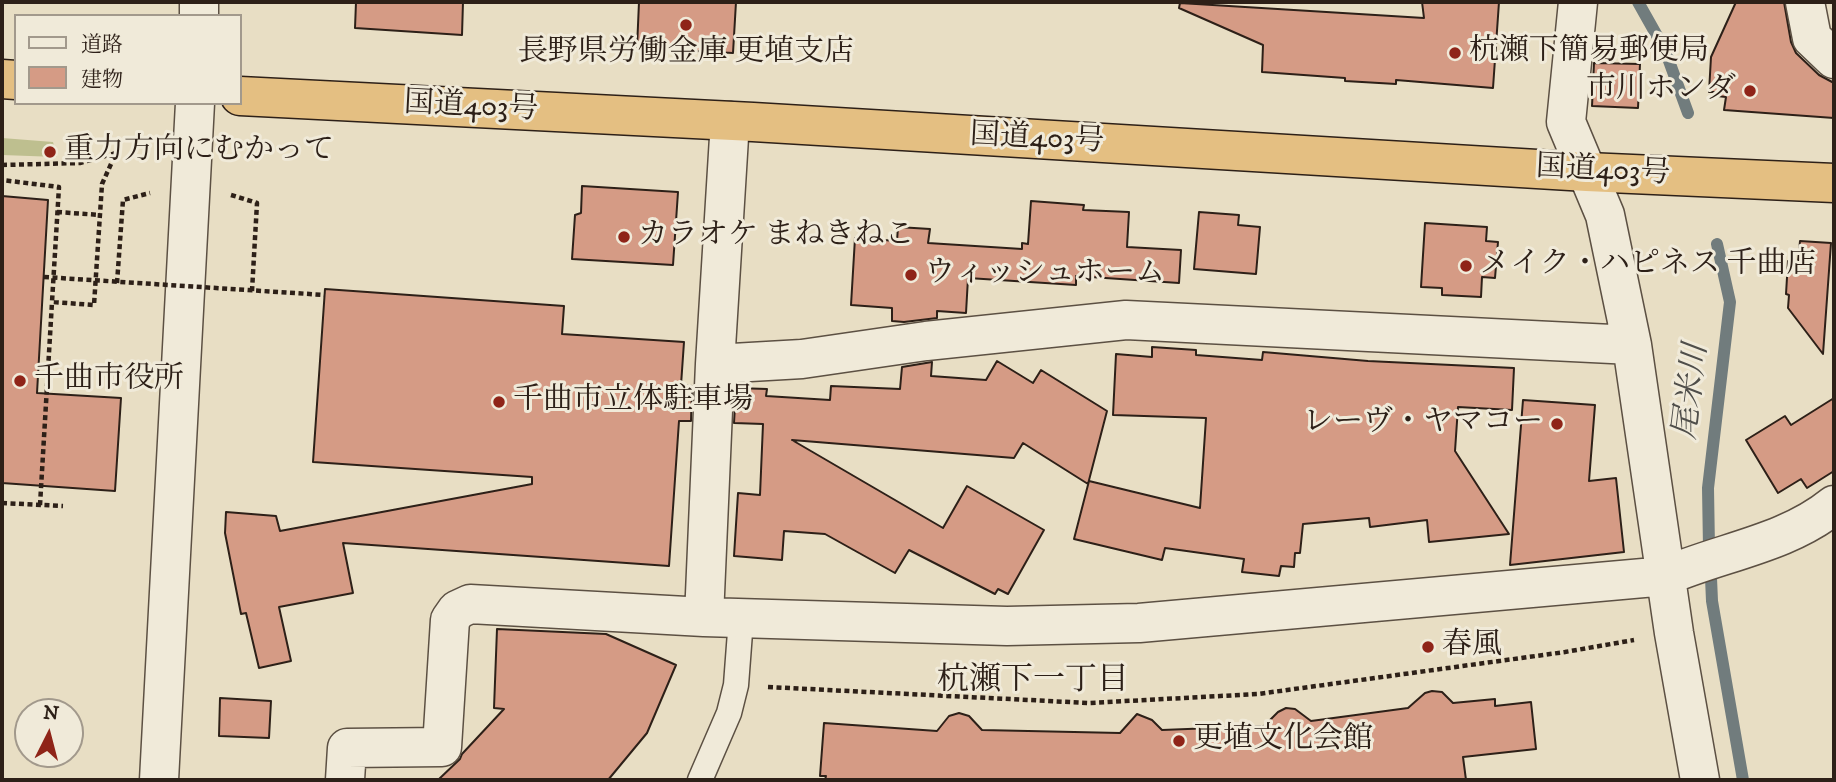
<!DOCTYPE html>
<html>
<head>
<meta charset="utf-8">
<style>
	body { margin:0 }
	#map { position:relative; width:1836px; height:782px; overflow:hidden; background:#e8dec4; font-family:"IM FELL DW Pica","Noto Serif JP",serif }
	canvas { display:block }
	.frame { position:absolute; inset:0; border:4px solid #2d2018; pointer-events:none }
	.legend { position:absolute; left:14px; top:14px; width:228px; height:91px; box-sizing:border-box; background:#f0ead9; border:2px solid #a2998c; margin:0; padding:9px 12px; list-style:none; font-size:21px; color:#2d2018 }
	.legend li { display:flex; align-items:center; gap:14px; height:35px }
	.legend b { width:35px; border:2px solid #a2998c }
	.north { position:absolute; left:14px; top:698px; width:70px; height:70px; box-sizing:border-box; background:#f0ead9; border:2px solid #a2998c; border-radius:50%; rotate:6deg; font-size:19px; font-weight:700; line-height:28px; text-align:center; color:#2d2018 }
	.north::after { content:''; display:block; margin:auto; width:24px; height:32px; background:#8f2418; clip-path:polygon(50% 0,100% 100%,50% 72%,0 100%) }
</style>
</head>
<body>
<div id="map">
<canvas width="1836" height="782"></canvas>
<div class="frame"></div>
<ul class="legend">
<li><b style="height:9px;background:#f0ead9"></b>道路</li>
<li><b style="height:19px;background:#d59b85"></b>建物</li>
</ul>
<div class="north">N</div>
</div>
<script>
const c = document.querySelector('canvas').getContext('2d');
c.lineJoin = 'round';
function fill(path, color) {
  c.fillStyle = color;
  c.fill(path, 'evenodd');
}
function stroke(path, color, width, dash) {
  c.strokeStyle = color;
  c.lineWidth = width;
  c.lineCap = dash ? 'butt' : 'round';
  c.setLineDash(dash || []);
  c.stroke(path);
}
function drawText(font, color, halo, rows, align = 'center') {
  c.font = font + ' "IM FELL DW Pica","Noto Serif JP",serif';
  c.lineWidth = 6;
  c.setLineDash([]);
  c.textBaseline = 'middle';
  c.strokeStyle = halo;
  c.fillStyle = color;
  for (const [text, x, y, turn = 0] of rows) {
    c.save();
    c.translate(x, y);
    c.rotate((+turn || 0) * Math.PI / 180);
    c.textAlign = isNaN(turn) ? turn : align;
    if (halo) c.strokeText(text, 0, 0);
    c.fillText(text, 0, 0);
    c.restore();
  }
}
fill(new Path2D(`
	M2 138 53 142 57 157 2 155Z`), '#bebf8f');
stroke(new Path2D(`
	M1638 2 1665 50 1688 113
	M1709 548 1708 488 1730 302 1717 244
	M1711 578 1712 601 1743 780`), '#717c7d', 12);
const building = new Path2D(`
	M356 2H463L462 35 355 28Z
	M639 2H736L733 53 637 48Z
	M1422 2H1499L1493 88 1396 80V84L1345 81V78L1262 72 1263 45 1179 8 1180 3 1424 18Z
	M1736 2H1784L1791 42 1796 53 1819 75 1834 83V118L1724 110 1726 97 1717 96V92H1709L1711 57Z
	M1594 63 1640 64 1638 108 1592 106Z
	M582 186 678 192 673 265 572 259 575 215 581 213Z
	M2 196 48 200 37 393 121 398 115 491 2 483Z
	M1031 201 1084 205 1083 210 1129 212 1127 247 1181 250 1179 283 1076 276V285L968 278 966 313 937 311V318L904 322 892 321V308L851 305 855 238 897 241 898 227 930 229 928 243 1022 249V243L1028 244Z
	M1199 212 1239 215 1238 225 1260 227 1256 274 1194 269Z
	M1425 223 1487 227 1486 241 1498 242 1495 278 1482 277 1481 297 1442 295V288L1421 287Z
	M1800 241 1831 243 1823 354 1788 308 1789 295 1786 294 1788 261 1798 262Z
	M325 289 564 306 562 334 684 342 681 385 692 386 691 421H679L669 566 343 543 353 593 279 607 291 661 259 668 246 613 241 614 225 533 226 512 276 516 280 531 532 484V477L313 462Z
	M1152 347 1196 350V355L1262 360 1263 352 1368 361 1514 368 1512 410 1458 407 1455 451 1509 534 1429 542 1427 520 1370 527 1369 518 1303 524 1300 553H1295L1294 567 1281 566 1279 576 1242 572 1244 559 1165 548 1162 560 1074 539 1089 481 1200 508 1206 418 1113 415 1116 354 1152 357Z
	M997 361 1033 383 1041 370 1107 411 1088 484 1023 443 1014 458 792 440 943 528 967 486 1044 530 1008 594 998 589 995 594 909 550 895 573 825 534 784 531 782 560 734 556 738 493 760 495 763 424 734 423 736 388 767 389 766 396 830 400 831 386 900 389 902 367 932 362 931 376 986 380Z
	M1834 398V471L1807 488 1801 479 1778 493 1746 440 1785 416 1791 425Z
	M1523 400 1595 405 1589 481 1616 478 1624 552 1510 565Z
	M497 629 606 634 676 665 647 733 608 780H438L460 759 462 754 504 709 494 708Z
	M1432 691 1442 692 1453 703 1495 699V706L1531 702 1536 749 1463 757 1466 780H825L826 776H820L824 723 937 731 949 716 959 713 969 716 982 730 1120 733 1137 714 1152 720 1162 730 1264 726 1278 712 1286 708 1295 709 1311 721 1408 708 1425 693Z
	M220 698 271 701 269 738 219 736Z`);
fill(building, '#d59b85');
stroke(building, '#2d2018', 2);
const service = new Path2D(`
	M700 780 729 713 736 685 741 619`);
const minor = new Path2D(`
	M1578 2 1566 122 1605 215 1632 345 1674 633 1700 780
	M1805 2 1812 38 1834 59
	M715 364 802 359 926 341 1126 320 1632 345
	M704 617 1007 626 1139 623 1666 576C1721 552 1786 544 1834 505
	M345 780 347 748 442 747 450 620 457 610 470 604 704 617 715 364 730 121`);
const tertiary = new Path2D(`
	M199 16V2
	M159 780 195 103`);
const trunk = new Path2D(`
	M2 79 16 80
	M240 96 753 122 1587 172 1834 183`);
stroke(service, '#5c5043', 27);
stroke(minor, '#5c5043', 41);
stroke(tertiary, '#5c5043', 41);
stroke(trunk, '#2d2018', 41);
stroke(new Path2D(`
	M2 165 80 163 116 153 102 184 94 305 52 302 59 187 2 180
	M231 195 257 203 252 291
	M57 212 100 215
	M117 283 123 200 150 193
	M2 503 63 506
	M40 505 52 302
	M768 687 1089 703 1258 694 1565 652 1634 640`), '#2d2018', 4.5, [5, 3.5]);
stroke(service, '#f0ead9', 24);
stroke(minor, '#f0ead9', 38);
stroke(tertiary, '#f0ead9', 38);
stroke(trunk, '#e4bf82', 38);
stroke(new Path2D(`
	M44 277 325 295`), '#2d2018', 4.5, [5, 3.5]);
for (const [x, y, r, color] of [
	[686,25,7,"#8f2418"],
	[1455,53,7,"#8f2418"],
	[1750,91,7,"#8f2418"],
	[50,152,7,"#8f2418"],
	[624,237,7,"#8f2418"],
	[1466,266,7,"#8f2418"],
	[911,275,7,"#8f2418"],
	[20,381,7,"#8f2418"],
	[499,402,7,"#8f2418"],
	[1557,424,7,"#8f2418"],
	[1428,647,7,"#8f2418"],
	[1179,741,7,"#8f2418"]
]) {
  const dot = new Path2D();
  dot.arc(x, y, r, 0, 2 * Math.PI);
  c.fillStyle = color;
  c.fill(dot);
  stroke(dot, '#f0ead9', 2.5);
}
drawText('30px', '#2d2018', '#f0ead9', [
	["杭瀬下簡易郵便局",1469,53],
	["長野県労働金庫 更埴支店",686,54,"center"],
	["市川ホンダ",1736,91,"right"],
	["重力方向にむかって",64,152],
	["カラオケ まねきねこ",638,237],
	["メイク・ハピネス 千曲店",1480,266],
	["ウィッシュホーム",925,275],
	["千曲市役所",34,381],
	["千曲市立体駐車場",513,402],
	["レーヴ・ヤマコー",1543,424,"right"],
	["春風",1442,647],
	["更埴文化会館",1193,741]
], 'left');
drawText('30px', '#2d2018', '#f0ead9', [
	["国道403号",471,108,3],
	["国道403号",1037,140,3],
	["国道403号",1603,172,3]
]);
drawText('italic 32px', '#4f4e4a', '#f0ead9', [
	["尾米川",1693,392,-83]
]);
drawText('32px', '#2d2018', '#f0ead9', [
	["杭瀬下一丁目",1033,682]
]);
</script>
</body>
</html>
